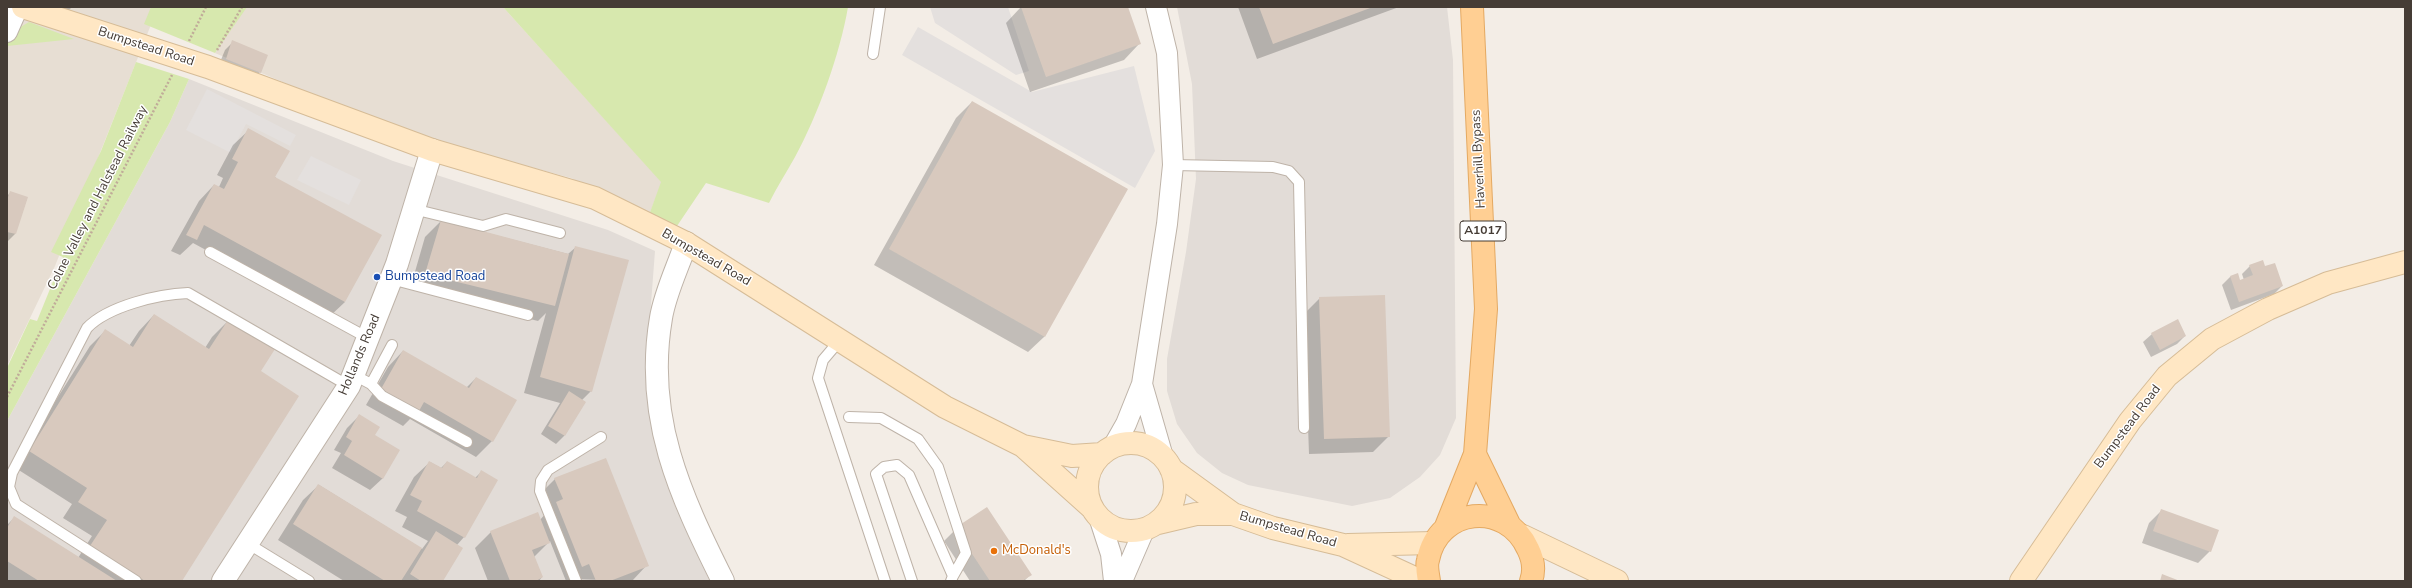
<!DOCTYPE html>
<html>
<head>
<meta charset="utf-8">
<style>
	body { margin:0 }
	#map { position:relative; width:2412px; height:588px; overflow:hidden; background:#f3ede6; font-family:"Nunito Sans",sans-serif }
	canvas { display:block }
	.frame { position:absolute; inset:0; border:8px solid #453c35; pointer-events:none }
</style>
</head>
<body>
<div id="map">
<canvas width="2412" height="588"></canvas>
<div class="frame"></div>
</div>
<script>
const c = document.querySelector('canvas').getContext('2d');
c.lineJoin = 'round';
function fill(path, color) {
  c.fillStyle = color;
  c.fill(path, 'evenodd');
}
function stroke(path, color, width, dash) {
  c.strokeStyle = color;
  c.lineWidth = width;
  c.lineCap = dash ? 'butt' : 'round';
  c.setLineDash(dash || []);
  c.stroke(path);
}
function drawText(font, color, halo, rows, align = 'center') {
  c.font = font + ' "Nunito Sans",sans-serif';
  c.lineWidth = 3;
  c.setLineDash([]);
  c.textBaseline = 'middle';
  c.strokeStyle = halo;
  c.fillStyle = color;
  for (const [text, x, y, turn = 0] of rows) {
    c.save();
    c.translate(x, y);
    c.rotate((+turn || 0) * Math.PI / 180);
    c.textAlign = isNaN(turn) ? turn : align;
    if (halo) c.strokeText(text, 0, 0);
    c.fillText(text, 0, 0);
    c.restore();
  }
}
fill(new Path2D(`
	M7 7H158L55 266 7 366Z
	M244 7H503L662 182 649 215 571 178 434 141 343 108 215 53Z`), '#e7ded3');
fill(new Path2D(`
	M1177 7H1447L1453 60 1456 418 1440 455 1420 477 1390 498 1352 506 1248 485 1222 473 1197 453 1177 424 1167 391V359L1186 252 1196 179 1192 84Z
	M189 79 393 161 608 230 655 251 646 369 652 427 668 482 723 581H7V421L170 122Z`), '#e2dcd7');
fill(new Path2D(`
	M151 7H247L215 53 144 24Z
	M503 7H848C840 54 818 115 795 157 786 173 777 187 769 203L706 183 677 226 649 215 661 182Z
	M29 22 74 39 7 46 12 32Z
	M136 62 189 79 170 122 7 421V368L30 319 37 321 63 257 51 252 101 151Z`), '#d7e8ae');
fill(new Path2D(`
	M930 7H1008L1029 71 1016 75 935 23Z
	M918 27 1032 92 1134 66 1155 151 1135 188 902 55Z
	M207 89 296 135 290 146 246 124 231 153 186 130Z
	M311 156 361 180 349 205 297 180Z`), '#e4e0de');
fill(new Path2D(`
	M45 7H72L64 15Z
	M1021 7H1127L1139 44 1124 60 1030 92 1006 23Z
	M1238 7H1399L1257 59Z
	M233 42 260 72 252 80 218 67 225 50Z
	M972 102 1127 189 1044 337 1028 352 874 265 956 118Z
	M249 130 345 302 329 317 193 243 180 255 171 251 199 201 214 185 219 187 223 178 217 175 233 145Z
	M10 193 27 198 15 234 7 242V196Z
	M441 221 568 254 576 247 591 391 582 400 585 402 564 436 556 444 541 434 560 403 524 393 546 313 538 321 410 289 425 237Z
	M2250 266 2265 267 2282 286 2274 294 2231 310 2222 285 2230 277 2237 275 2240 281 2244 280 2242 274Z
	M1320 298 1389 436 1373 452 1309 454 1304 314Z
	M154 315 205 348 212 337 228 321 259 372 181 581H7V525L14 518 78 558 92 536 63 518 72 504 14 467 90 346 105 331 129 346 139 331Z
	M2177 321 2185 336 2177 344 2151 357 2143 342 2152 334Z
	M403 351 466 388 476 378 515 401 492 441 476 457 410 419 403 426 366 405 388 367Z
	M359 416 374 436 383 478 370 490 332 468 341 453 334 450 347 428Z
	M430 462 441 468 447 462 475 478 481 472 464 537 457 545 442 581H344L278 540 303 500 319 485 422 549 428 541 402 527 407 517 395 511 414 477Z
	M555 479 647 565 632 581 573 579 566 581 550 541 534 557 542 577 539 581H488L475 548 491 532 540 520 546 513 539 495Z
	M2161 511 2210 551 2198 563 2142 543 2149 523Z
	M956 529 1030 575 1024 581H970L944 541Z`), '#0003');
fill(new Path2D(`
	M1021 7H1128L1141 44 1046 77Z
	M1259 7H1373L1273 44Z
	M232 40 268 55 261 73 226 59Z
	M972 101 1128 189 1045 337 889 249Z
	M248 128 290 151 275 177 382 235 345 302 204 225 197 240 186 235 214 184 224 189 238 162 232 159Z
	M10 191 28 197 16 234 7 232V200Z
	M441 220 569 254 555 306 425 274Z
	M575 246 629 260 592 392 540 377Z
	M2263 260 2265 266 2275 263 2283 286 2239 302 2230 276 2238 273 2240 280 2253 275 2249 265Z
	M1385 295 1390 437 1324 439 1319 297Z
	M154 314 209 349 228 320 275 349 261 371 299 396 182 581H145L90 546 107 520 78 502 87 488 29 451 105 329 133 347Z
	M2178 319 2186 336 2160 350 2151 333Z
	M403 350 469 388 476 377 517 400 493 442 424 402 419 411 381 389Z
	M569 391 586 402 565 436 548 426Z
	M359 414 380 427 375 435 400 450 383 479 344 455 352 441 346 437Z
	M606 458 649 566 610 581H596L589 564 582 567 556 502 563 499 554 478Z
	M429 461 442 468 447 461 477 478 481 470 498 480 465 538 417 511 422 501 410 495Z
	M318 484 422 548 401 581H385L293 524Z
	M987 507 1032 575 1022 581H990L955 528Z
	M2161 509 2219 530 2211 552 2153 531Z
	M538 512 550 543 532 550 543 577 536 581H510L490 531Z
	M14 516 117 581H39L7 561V528Z
	M436 531 463 548 443 581H421L410 574Z
	M2162 574 2180 581H2160Z`), '#d8c9be');
const service = new Path2D(`
	M873 54 880 7
	M1173 165 1273 167 1289 171 1299 182 1304 428
	M413 209 483 226 506 219 560 233
	M210 252 368 338
	M391 279 528 315
	M840 340 823 360 818 378 885 581
	M354 375 371 384 392 345
	M371 384 382 396 467 442
	M849 417 881 418 918 439 938 467 966 553 953 576
	M247 543 309 581
	M136 581 16 504 9 487 12 473 87 328C108 306 159 294 188 293L349 386
	M576 581 540 491 541 481 548 470 601 437
	M912 581 876 474 884 467 897 465 909 475 953 576 951 581`);
const minor = new Path2D(`
	M7 32 18 7
	M1142 384 1163 457
	M1113 447 1126 424 1142 384 1167 224 1173 165 1167 53 1156 7
	M1100 520 1111 554 1114 581
	M1122 581 1144 530`);
const tertiary = new Path2D(`
	M686 243C678 267 665 293 661 318 644 417 680 495 723 581
	M223 581 349 386 397 264 432 150`);
const secondary = new Path2D(`
	M23 7 208 67 432 150 595 198 686 243 945 407 1023 446 1072 456 1102 454
	M1087 487a44 44 0 1 1 88 0a44 44 0 1 1-88 0Z
	M1023 446 1091 507
	M1171 469 1233 514 1273 528 1343 545 1421 581
	M1158 523 1196 514H1233
	M1523 536 1617 581
	M1348 545 1433 543
	M2021 581 2130 421 2167 376 2212 339 2268 309 2328 283 2405 262`);
const primary = new Path2D(`
	M1475 454 1509 524
	M1445 529 1475 454 1486 309 1472 7
	M1429 581C1428 574 1426 566 1428 560 1438 507 1506 500 1528 549 1533 559 1535 570 1531 581`);
stroke(service, '#beb3a8', 12);
stroke(minor, '#beb3a8', 22);
stroke(tertiary, '#beb3a8', 24);
stroke(secondary, '#d6bc97', 24);
stroke(primary, '#e4a962', 24);
stroke(new Path2D(`
	M189 41 206 7
	M217 50 242 7
	M7 397 172 75`), '#c0ac99', 2.5, [2, 2]);
stroke(service, '#fff', 10);
stroke(minor, '#fff', 20);
stroke(tertiary, '#fff', 22);
stroke(secondary, '#ffe7c4', 22);
stroke(primary, '#ffcf93', 22);
for (const [x, y, r, color] of [
	[377,277,4,"#1a4fb4"],
	[994,551,4,"#e8710a"]
]) {
  const dot = new Path2D();
  dot.arc(x, y, r, 0, 2 * Math.PI);
  c.fillStyle = color;
  c.fill(dot);
  stroke(dot, '#fff', 1.5);
}
for (const [x, y, w] of [
	[1483,231,46]
]) {
  const box = new Path2D();
  box.roundRect(x - w / 2, y - 10, w, 20, 3);
  c.fillStyle = '#fff';
  c.fill(box);
  stroke(box, '#453c35', 1);
}
drawText('bold 12px', '#453c35', null, [
	["A1017",1483,231]
]);
drawText('13px', '#453c35', '#fff', [
	["Bumpstead Road",146,47,18],
	["Haverhill Bypass",1479,159,-93],
	["Colne Valley and Halstead Railway",98,198,-63],
	["Bumpstead Road",706,258,30],
	["Hollands Road",360,355,-67],
	["Bumpstead Road",2128,427,-53],
	["Bumpstead Road",1288,530,16]
]);
drawText('13px', '#164399', '#fff', [
	["Bumpstead Road",385,277]
], 'left');
drawText('13px', '#c56008', '#fff', [
	["McDonald's",1002,551]
], 'left');
</script>
</body>
</html>
